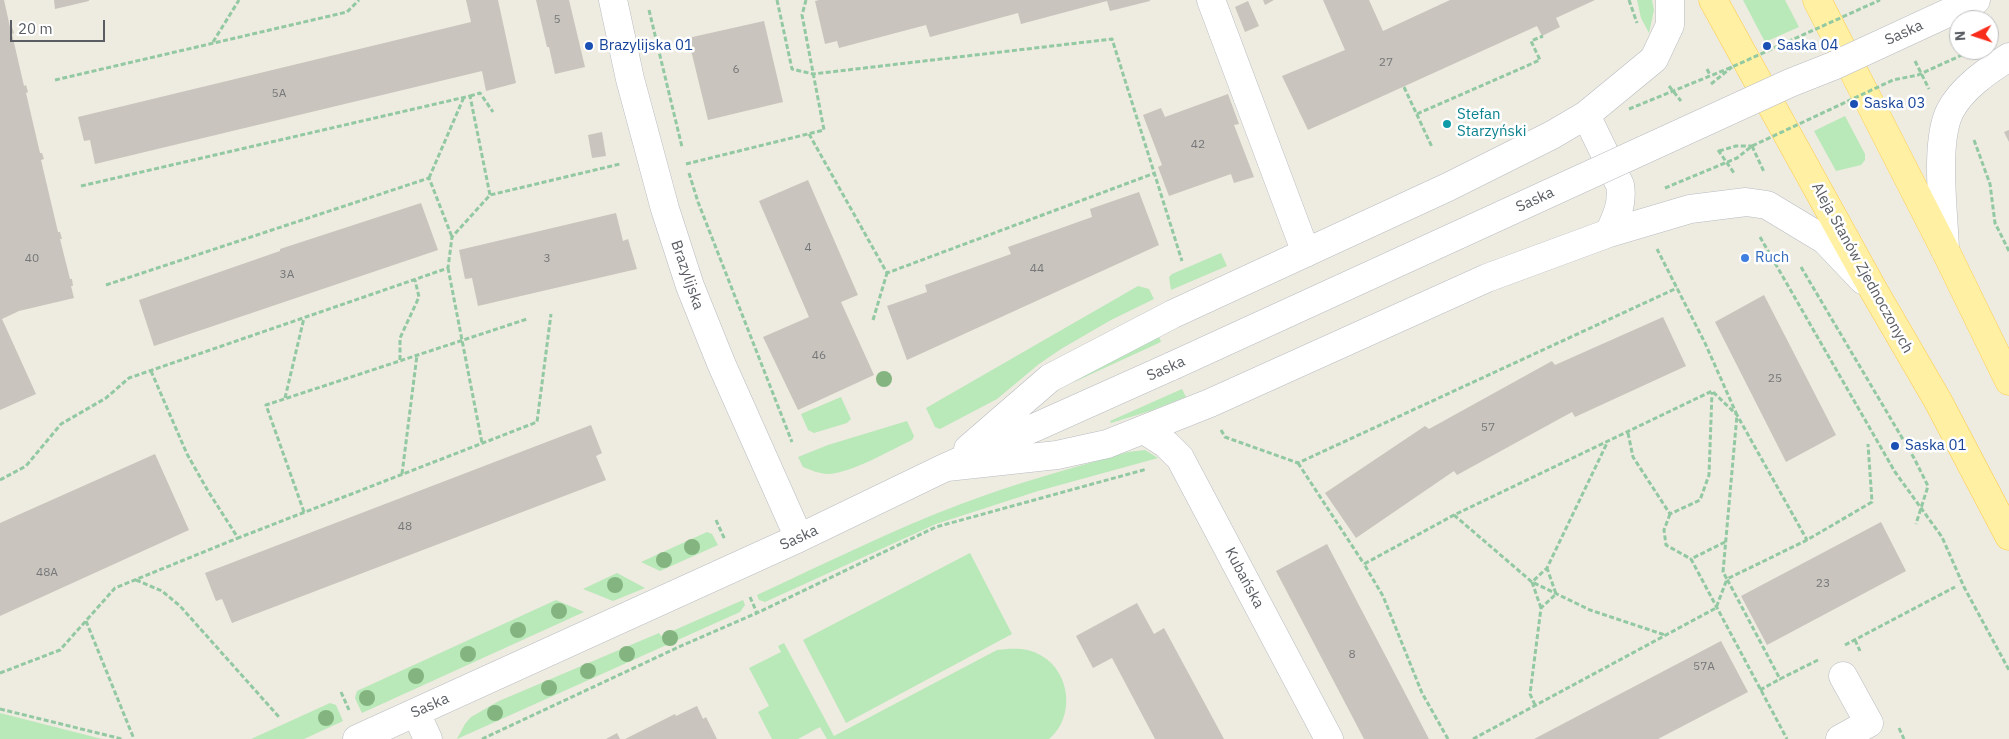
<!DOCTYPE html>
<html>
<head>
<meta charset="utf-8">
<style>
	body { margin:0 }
	#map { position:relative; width:2009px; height:739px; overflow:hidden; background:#eeebe0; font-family:"IBM Plex Sans",sans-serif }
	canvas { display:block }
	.north { position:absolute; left:1949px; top:10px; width:50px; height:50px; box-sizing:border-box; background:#fff; border:1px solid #bdbec1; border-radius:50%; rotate:266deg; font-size:14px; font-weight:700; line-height:20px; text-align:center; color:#595d63 }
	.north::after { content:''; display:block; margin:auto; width:18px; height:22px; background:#f92b1a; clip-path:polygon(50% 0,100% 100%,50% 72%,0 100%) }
	.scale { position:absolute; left:10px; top:20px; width:95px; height:22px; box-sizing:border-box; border:2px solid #595d63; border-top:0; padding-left:6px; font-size:15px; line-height:18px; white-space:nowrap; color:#595d63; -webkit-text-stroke:4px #fff; paint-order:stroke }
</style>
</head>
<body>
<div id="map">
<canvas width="2009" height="739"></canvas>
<div class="north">N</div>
<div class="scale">20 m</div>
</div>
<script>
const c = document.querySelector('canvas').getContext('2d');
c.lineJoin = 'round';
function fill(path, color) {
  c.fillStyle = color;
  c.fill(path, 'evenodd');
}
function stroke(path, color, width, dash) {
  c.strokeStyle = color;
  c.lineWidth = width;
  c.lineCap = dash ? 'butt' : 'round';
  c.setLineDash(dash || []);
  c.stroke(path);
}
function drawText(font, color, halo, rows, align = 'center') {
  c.font = font + ' "IBM Plex Sans",sans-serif';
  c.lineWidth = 5;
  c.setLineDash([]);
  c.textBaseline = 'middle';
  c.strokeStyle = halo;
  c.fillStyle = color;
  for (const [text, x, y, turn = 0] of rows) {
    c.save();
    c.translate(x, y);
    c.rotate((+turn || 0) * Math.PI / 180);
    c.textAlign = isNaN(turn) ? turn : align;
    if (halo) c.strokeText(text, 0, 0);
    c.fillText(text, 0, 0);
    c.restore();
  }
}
fill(new Path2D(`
	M1637 0H1652L1654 10 1649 33 1641 18Z
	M1743 0H1785L1799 27 1765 42Z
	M1845 116 1865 154V160L1861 165 1836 171 1814 131Z
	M1221 253 1227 266 1171 290 1169 277 1172 274Z
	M1138 286 1149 289 1154 299 1111 320 1061 349 1039 364 997 399 940 429 935 427 926 408Z
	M1158 333 1161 342 1074 382V381Z
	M1182 389 1186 397 1150 411 1111 423 1110 421Z
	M841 397 851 419 847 423 814 433 808 430 801 414Z
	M907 421 914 436 912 440C889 451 853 472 829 474 819 474 811 470 803 467L798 457 828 445Z
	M1145 450 1158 458 1038 491 936 524 765 602 759 600 757 595C824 564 892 530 961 504 1016 483 1072 468 1128 452Z
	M707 532 712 534 718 545 660 571 641 562Z
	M970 553 1012 634 846 723 803 640Z
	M617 573 645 588 613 601 583 589Z
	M556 600 584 612 362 713 355 698 357 691Z
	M743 600 745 605 740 612 457 739 465 724 471 717 499 701 659 633 661 636Z
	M784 643 834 736 997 650C1012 648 1028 647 1042 656 1071 673 1075 718 1049 739H827L820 727 798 739H772L758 712 769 706 749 668 781 652 778 646Z
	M330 703 336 705 343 721 304 739H251Z
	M0 713 102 739H0Z`), '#b9e8b9');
fill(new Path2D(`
	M0 0H4L10 27H12L14 33 12 34 24 86 26 85 28 92 26 93 40 153H42L44 159 41 160 58 232H60L62 239H60L70 279H72L73 286H71L74 298 19 311 2 319 36 394 0 410Z
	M54 0H89V1L55 9Z
	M466 0H498L516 83 486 91 482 71 95 164 90 140 84 141 78 117 471 22Z
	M536 0H569L585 67 555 74 549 47H547Z
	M819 0H1150V1L1110 11 1107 1 1021 24 1018 13 930 37 926 25 839 48 837 41 825 44 815 1Z
	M1263 0H1274L1265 5Z
	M1323 0H1369L1383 31 1450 0H1595L1556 18 1560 27 1542 36 1537 26 1308 130 1282 76 1345 50Z
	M1248 1 1259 26 1245 32 1235 7Z
	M764 21 783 102 708 120 688 38Z
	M1228 94 1239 124 1234 125 1254 177 1234 183 1231 174 1169 196 1158 167 1162 165 1143 115 1161 108 1165 117Z
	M2009 130V142L2004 132Z
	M602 132 606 156 592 158 588 135Z
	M808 180 858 295 841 302 874 375 798 410 763 337 809 317 759 201Z
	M1139 192 1159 245 907 360 887 306 927 292 925 285 1011 254 1008 247 1092 217 1090 209Z
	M421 203 438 250 154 346 139 300 280 251V249Z
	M616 213 623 241 628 239 637 269 478 306 472 278 465 279 459 250Z
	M1764 295 1836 435 1786 462 1715 322Z
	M1663 317 1686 366 1575 417 1572 412 1457 475 1454 471 1356 538 1325 493 1425 426 1429 429 1552 361 1555 365Z
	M591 425 602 453 596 456 606 480 232 623 222 599 216 601 205 573Z
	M155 454 189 530 0 616V523Z
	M1881 522 1906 571 1767 645 1741 596Z
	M1327 544 1429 739H1364L1276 571Z
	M1137 603 1154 634 1164 628 1224 739H1155L1112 658 1093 668 1076 636Z
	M1721 641 1748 692 1658 739H1534Z
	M697 706 703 719 706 717 717 739H625L675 714 676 716Z
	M617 733 620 739H606Z`), '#c9c4bd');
const minor = new Path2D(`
	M613 0 630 79 665 209 690 286 721 363 799 538
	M1211 0 1306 253
	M1954 10 1976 0
	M1586 115 1620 185C1623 203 1617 216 1609 233
	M1945 250C1944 214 1934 143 1950 111 1962 88 1987 71 2009 57
	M1144 430 1166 444 1180 458 1329 739
	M968 449 1050 378 1173 314 1448 187 1552 135 1586 115 1654 59 1670 25V0
	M947 467 1057 455 1107 444 1210 403 1487 278 1609 233 1690 209 1746 202 1767 205 1825 240 1863 280
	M416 713 428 739
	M357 739 799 538 942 469 1172 366
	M1840 739 1869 723 1843 676`);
const major = new Path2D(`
	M1713 0 1874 291 1938 401 2009 536
	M1817 0 1945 250 2009 381`);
stroke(minor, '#b8bbc1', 29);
stroke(major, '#fecb48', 29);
stroke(new Path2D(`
	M777 0 792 69 813 74 1112 39 1182 261
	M1629 0 1637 23
	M649 10 682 147
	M213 42 239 0
	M1915 61 1929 89
	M1707 69 1710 75
	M55 80 347 12 359 0
	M1669 86 1681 101
	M1404 87 1432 147
	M470 96 480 93 493 112
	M1417 114 1540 60 1531 41 1543 36
	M809 134 887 273 1155 173
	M1974 140 1990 184 1995 223 2009 251
	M1752 146 1764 172
	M1718 150 1734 173
	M686 164 824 130 802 15 806 0
	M689 173 698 202 792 442
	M429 178 464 97
	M81 186 470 96 490 195
	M1760 237 1895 472 1942 537 1964 587 2009 670
	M1801 267 1914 458 1928 486 1916 524
	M448 268 482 443
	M106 285 429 178 452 237
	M873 320 887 273
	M400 360V338L419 297 415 280
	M151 371 187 454 208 491 238 538 537 422 551 314
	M285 398 304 318
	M1221 430 1225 437 1298 463 1677 288
	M1628 433 1633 457 1670 514 1700 500 1709 475 1712 392
	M1298 463 1364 564
	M402 474 417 355
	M0 480 26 466 61 424 106 398 129 378 448 268 452 237 490 195 620 164
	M304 512 266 405 527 319
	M1670 514 1664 530 1666 545 1691 559
	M1454 515 1532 582 1590 610 1665 635
	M716 520 725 540
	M1725 542 1691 559 1787 739
	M136 580 162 591 180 606 279 717
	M750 597 757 613
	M1541 608 1532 582 1547 568 1607 443
	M86 621 134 739
	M1855 640 1860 651
	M1845 645 1955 587
	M1818 660 1780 679 1727 579 1807 540 1872 502 1868 444
	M0 673 60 650 115 588 238 538
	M1760 690 1780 679
	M341 692 349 710
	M1535 705 1530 694 1541 608 1556 594 1547 568
	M0 709 122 739
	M1899 728 1904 739
	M482 739 683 645 757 613 936 527 1147 469
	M1448 739 1422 693 1383 596 1364 564 1454 515 1712 391 1737 415 1807 540
	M1473 739 1716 608 1727 579 1723 572 1737 415 1705 343 1657 249`), '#92c9a2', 3, [5, 2.5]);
stroke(minor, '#fff', 28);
stroke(major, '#fff0a3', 28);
const minorBridge = new Path2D(`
	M1172 366 1790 83 1833 66 1954 10`);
stroke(minorBridge, '#b8bbc1', 29, []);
stroke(new Path2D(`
	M1711 84 1732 67
	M1629 109 1732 67 1880 0
	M1719 151 1736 146H1752
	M1665 188 1737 158 1752 146 1893 80 1918 75 1973 50`), '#92c9a2', 3, [5, 2.5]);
stroke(minorBridge, '#fff', 28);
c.fillStyle = '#84b47f';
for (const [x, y] of [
	[884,379],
	[692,547],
	[664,560],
	[615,585],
	[559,611],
	[518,630],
	[670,638],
	[468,654],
	[627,654],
	[588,671],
	[416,676],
	[549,688],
	[367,698],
	[495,713],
	[326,718]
]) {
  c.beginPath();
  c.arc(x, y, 8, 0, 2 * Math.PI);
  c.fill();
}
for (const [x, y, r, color] of [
	[589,46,5,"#1a4fb4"],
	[1767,46,5,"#1a4fb4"],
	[1854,104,5,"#1a4fb4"],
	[1447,124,5,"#0f9aa8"],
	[1745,258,5,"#3f7fe0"],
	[1895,446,5,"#1a4fb4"]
]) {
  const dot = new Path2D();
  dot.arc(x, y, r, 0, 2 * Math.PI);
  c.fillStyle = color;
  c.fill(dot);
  stroke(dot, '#fff', 2);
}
drawText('12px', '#75777a', null, [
	["5",557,20],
	["27",1386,63],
	["6",736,70],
	["5A",279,94],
	["42",1198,145],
	["4",808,248],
	["40",32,259],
	["3",547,259],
	["44",1037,269],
	["3A",287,275],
	["46",819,356],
	["25",1775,379],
	["57",1488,428],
	["48",405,527],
	["48A",47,573],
	["23",1823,584],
	["8",1352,655],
	["57A",1704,667]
]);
drawText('15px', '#595d63', '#fff', [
	["Saska",1904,33,-25],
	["Saska",1535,200,-25],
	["Aleja Stanów Zjednoczonych",1862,268,61],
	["Brazylijska",687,275,71],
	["Saska",1166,369,-24],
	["Saska",799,538,-25],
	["Kubańska",1244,578,62],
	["Saska",430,706,-24]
]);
drawText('15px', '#164399', '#fff', [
	["Brazylijska 01",599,46],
	["Saska 04",1777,46],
	["Saska 03",1864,104],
	["Saska 01",1905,446]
], 'left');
drawText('15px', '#0d838f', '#fff', [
	["Stefan",1457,115],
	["Starzyński",1457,132]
], 'left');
drawText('15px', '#366cbe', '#fff', [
	["Ruch",1755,258]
], 'left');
</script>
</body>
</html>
